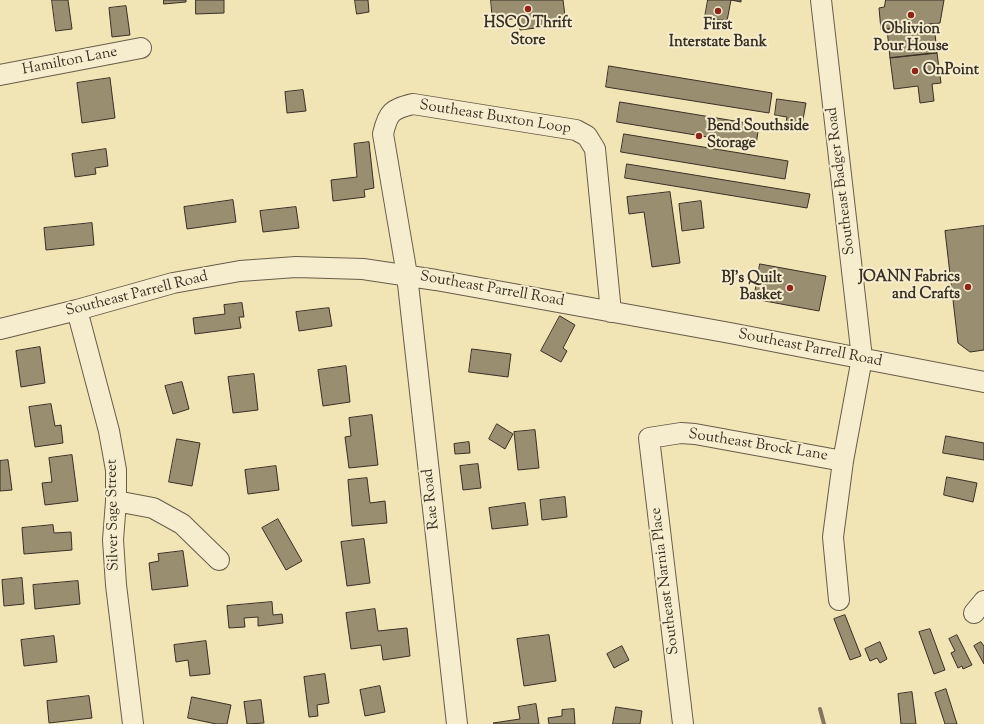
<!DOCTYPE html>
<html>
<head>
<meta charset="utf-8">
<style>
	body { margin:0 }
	canvas { display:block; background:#f1e4b5 }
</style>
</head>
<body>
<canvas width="984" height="724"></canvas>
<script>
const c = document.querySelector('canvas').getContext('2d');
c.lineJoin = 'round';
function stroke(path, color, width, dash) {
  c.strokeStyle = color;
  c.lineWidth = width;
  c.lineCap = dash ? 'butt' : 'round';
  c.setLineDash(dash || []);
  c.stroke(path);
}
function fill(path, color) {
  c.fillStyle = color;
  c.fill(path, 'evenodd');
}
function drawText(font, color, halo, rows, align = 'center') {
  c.font = font + ' "Sorts Mill Goudy",serif';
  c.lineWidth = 4;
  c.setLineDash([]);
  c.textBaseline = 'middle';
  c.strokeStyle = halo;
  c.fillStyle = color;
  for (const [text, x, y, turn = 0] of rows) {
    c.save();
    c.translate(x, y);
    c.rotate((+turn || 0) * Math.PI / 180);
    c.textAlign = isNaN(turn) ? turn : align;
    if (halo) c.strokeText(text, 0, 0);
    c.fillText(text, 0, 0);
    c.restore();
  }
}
stroke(new Path2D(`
	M820 709 824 724`), '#82775e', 4);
const building = new Path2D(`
	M52 0H68L72 29 56 31Z
	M164 0H186V2L164 4Z
	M196 0H224V13L196 14Z
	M355 0H368L369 12 357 14Z
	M491 0H563L566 24 520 30 518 18 493 22Z
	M708 0H741V2L731 0 727 21 705 17Z
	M886 0H944L940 23 881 30 879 8 884 7Z
	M126 6 130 35 112 37 109 8Z
	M934 24 937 53 890 58 887 29Z
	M937 53 941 83 932 84 934 101 920 103 918 86 894 89 890 58Z
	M609 66 772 93 769 113 606 87Z
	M110 78 115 118 82 123 77 83Z
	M303 90 306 111 287 113 285 92Z
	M777 99 806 103 802 125 786 122 787 117 775 115Z
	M620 102 759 125 756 145 617 122Z
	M624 134 788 161 785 179 621 152Z
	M369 142 374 188 364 190 365 197 333 201 331 180 357 177 354 144Z
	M106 149 108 166 95 168 96 174 75 177 72 154Z
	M627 164 810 194 807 208 625 178Z
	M670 192 680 263 652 267 644 212 629 214 627 197Z
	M233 200 236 222 187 229 184 207Z
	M701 201 704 228 682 231 679 204Z
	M296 207 299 228 263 232 260 211Z
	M92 223 94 245 46 250 44 228Z
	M984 226V350L970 352 958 343 945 231Z
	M760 264 826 276 819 311 754 299Z
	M242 303 244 317H239L241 328 195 334 193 318 225 314 224 305Z
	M329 308 332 326 299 331 296 312Z
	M560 316 575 325 563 348 567 351 561 362 541 351Z
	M40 347 45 383 21 387 16 351Z
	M472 349 511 354 508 377 469 372Z
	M346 366 350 402 323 406 318 370Z
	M254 374 258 410 233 413 228 377Z
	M182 382 189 409 173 414 165 386Z
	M51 404 55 426 61 425 63 443 35 447 29 407Z
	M372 415 378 465 349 468 345 437 351 436 349 418Z
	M497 424 513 434 505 449 489 439Z
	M535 430 539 468 518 470 514 432Z
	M946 436 984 443V460L943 453Z
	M177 439 200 443 192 486 169 482Z
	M469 442 470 453 455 454 454 444Z
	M72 455 78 501 45 505 42 483 52 482 49 458Z
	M8 460 12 490 0 491V461Z
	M478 464 481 488 463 490 460 466Z
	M276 466 279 490 248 494 245 470Z
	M947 477 977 483 973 502 944 495Z
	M367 478 370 503 385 501 387 523 352 526 348 480Z
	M565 497 567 517 542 520 540 500Z
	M525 503 528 525 492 529 489 508Z
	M278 519 302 561 286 570 262 528Z
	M53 525 54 533 71 532 72 550 24 554 22 528Z
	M364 539 370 583 347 586 341 542Z
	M183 551 188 586 152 590 149 563 159 561 158 554Z
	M22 578 24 604 4 606 2 580Z
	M78 581 80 604 35 609 33 585Z
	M272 602 273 615 282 614 283 623 258 626V617L244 618 245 627 229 628 227 606Z
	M375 609 378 631 407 628 410 656 383 660 381 645 351 649 346 613Z
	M845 615 861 656 850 660 834 619Z
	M930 629 945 670 934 674 919 632Z
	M549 635 556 681 524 686 517 639Z
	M957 635 972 665 963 669 962 666 958 668 951 653 955 651 949 639Z
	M54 636 57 662 24 666 21 640Z
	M206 641 210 674 190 676 188 660 176 662 174 645Z
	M880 642 887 659 880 663 877 658 870 661 865 649Z
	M981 642 984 646V664L974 646Z
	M622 646 629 660 614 668 607 654Z
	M325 674 329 703 317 705 318 716 309 717 304 677Z
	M380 686 385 712 365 716 360 690Z
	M946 689 957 724H945L935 693Z
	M912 692 916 724H901L898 694Z
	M89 696 92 718 49 723 47 701Z
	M192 697 231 705 227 724H216L188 718Z
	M261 700 264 723 247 724 244 702Z
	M536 704 539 724H494L493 723 520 719 518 707Z
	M616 707 642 711 640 724H613Z
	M574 709 575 724H549L548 718 562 716V710Z`);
fill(building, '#998e70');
stroke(building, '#393025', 1);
const minor = new Path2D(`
	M821 0 862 358 843 461 833 537 839 600
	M0 75 141 48
	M77 310 109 431 116 470V501L113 540 116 585 133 724
	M0 329 77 310 173 283 240 271 296 267 363 269 436 280 730 333 984 382
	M116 501 153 508 182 524 219 560
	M974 613 984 601
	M457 724 407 275 383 134C388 112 392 109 413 104L576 130 587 136 595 149 611 312
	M683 724 649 438 681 433 695 434 843 461`);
stroke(minor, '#675d49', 22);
stroke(minor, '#f6edcf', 20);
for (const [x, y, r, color] of [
	[528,9,4,"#8f2418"],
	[718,11,4,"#8f2418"],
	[911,15,4,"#8f2418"],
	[915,71,4,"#8f2418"],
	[699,136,4,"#8f2418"],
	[968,287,4,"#8f2418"],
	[790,288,4,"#8f2418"]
]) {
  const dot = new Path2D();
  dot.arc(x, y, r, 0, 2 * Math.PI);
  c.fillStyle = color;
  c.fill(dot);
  stroke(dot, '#f6edcf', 1.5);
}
drawText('bold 15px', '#393025', '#f6edcf', [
	["HSCO Thrift",528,24],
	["Store",528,41],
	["First",718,26],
	["Interstate Bank",718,43],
	["Oblivion",911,30],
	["Pour House",911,47],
	["OnPoint",923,71,"left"],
	["Bend Southside",707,127,"left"],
	["Storage",707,144,"left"],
	["JOANN Fabrics",960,278,"right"],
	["and Crafts",960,295,"right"],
	["BJ's Quilt",782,279,"right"],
	["Basket",782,296,"right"]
]);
drawText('15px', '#393025', '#f6edcf', [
	["Hamilton Lane",70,62,-11],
	["Southeast Buxton Loop",495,118,9],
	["Southeast Badger Road",842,181,-97],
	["Southeast Parrell Road",492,290,10],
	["Southeast Parrell Road",137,295,-14],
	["Southeast Parrell Road",810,349,11],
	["Southeast Brock Lane",758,446,9],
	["Rae Road",432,499,-96],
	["Silver Sage Street",114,515,-91],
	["Southeast Narnia Place",666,581,-97]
]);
</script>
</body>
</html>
